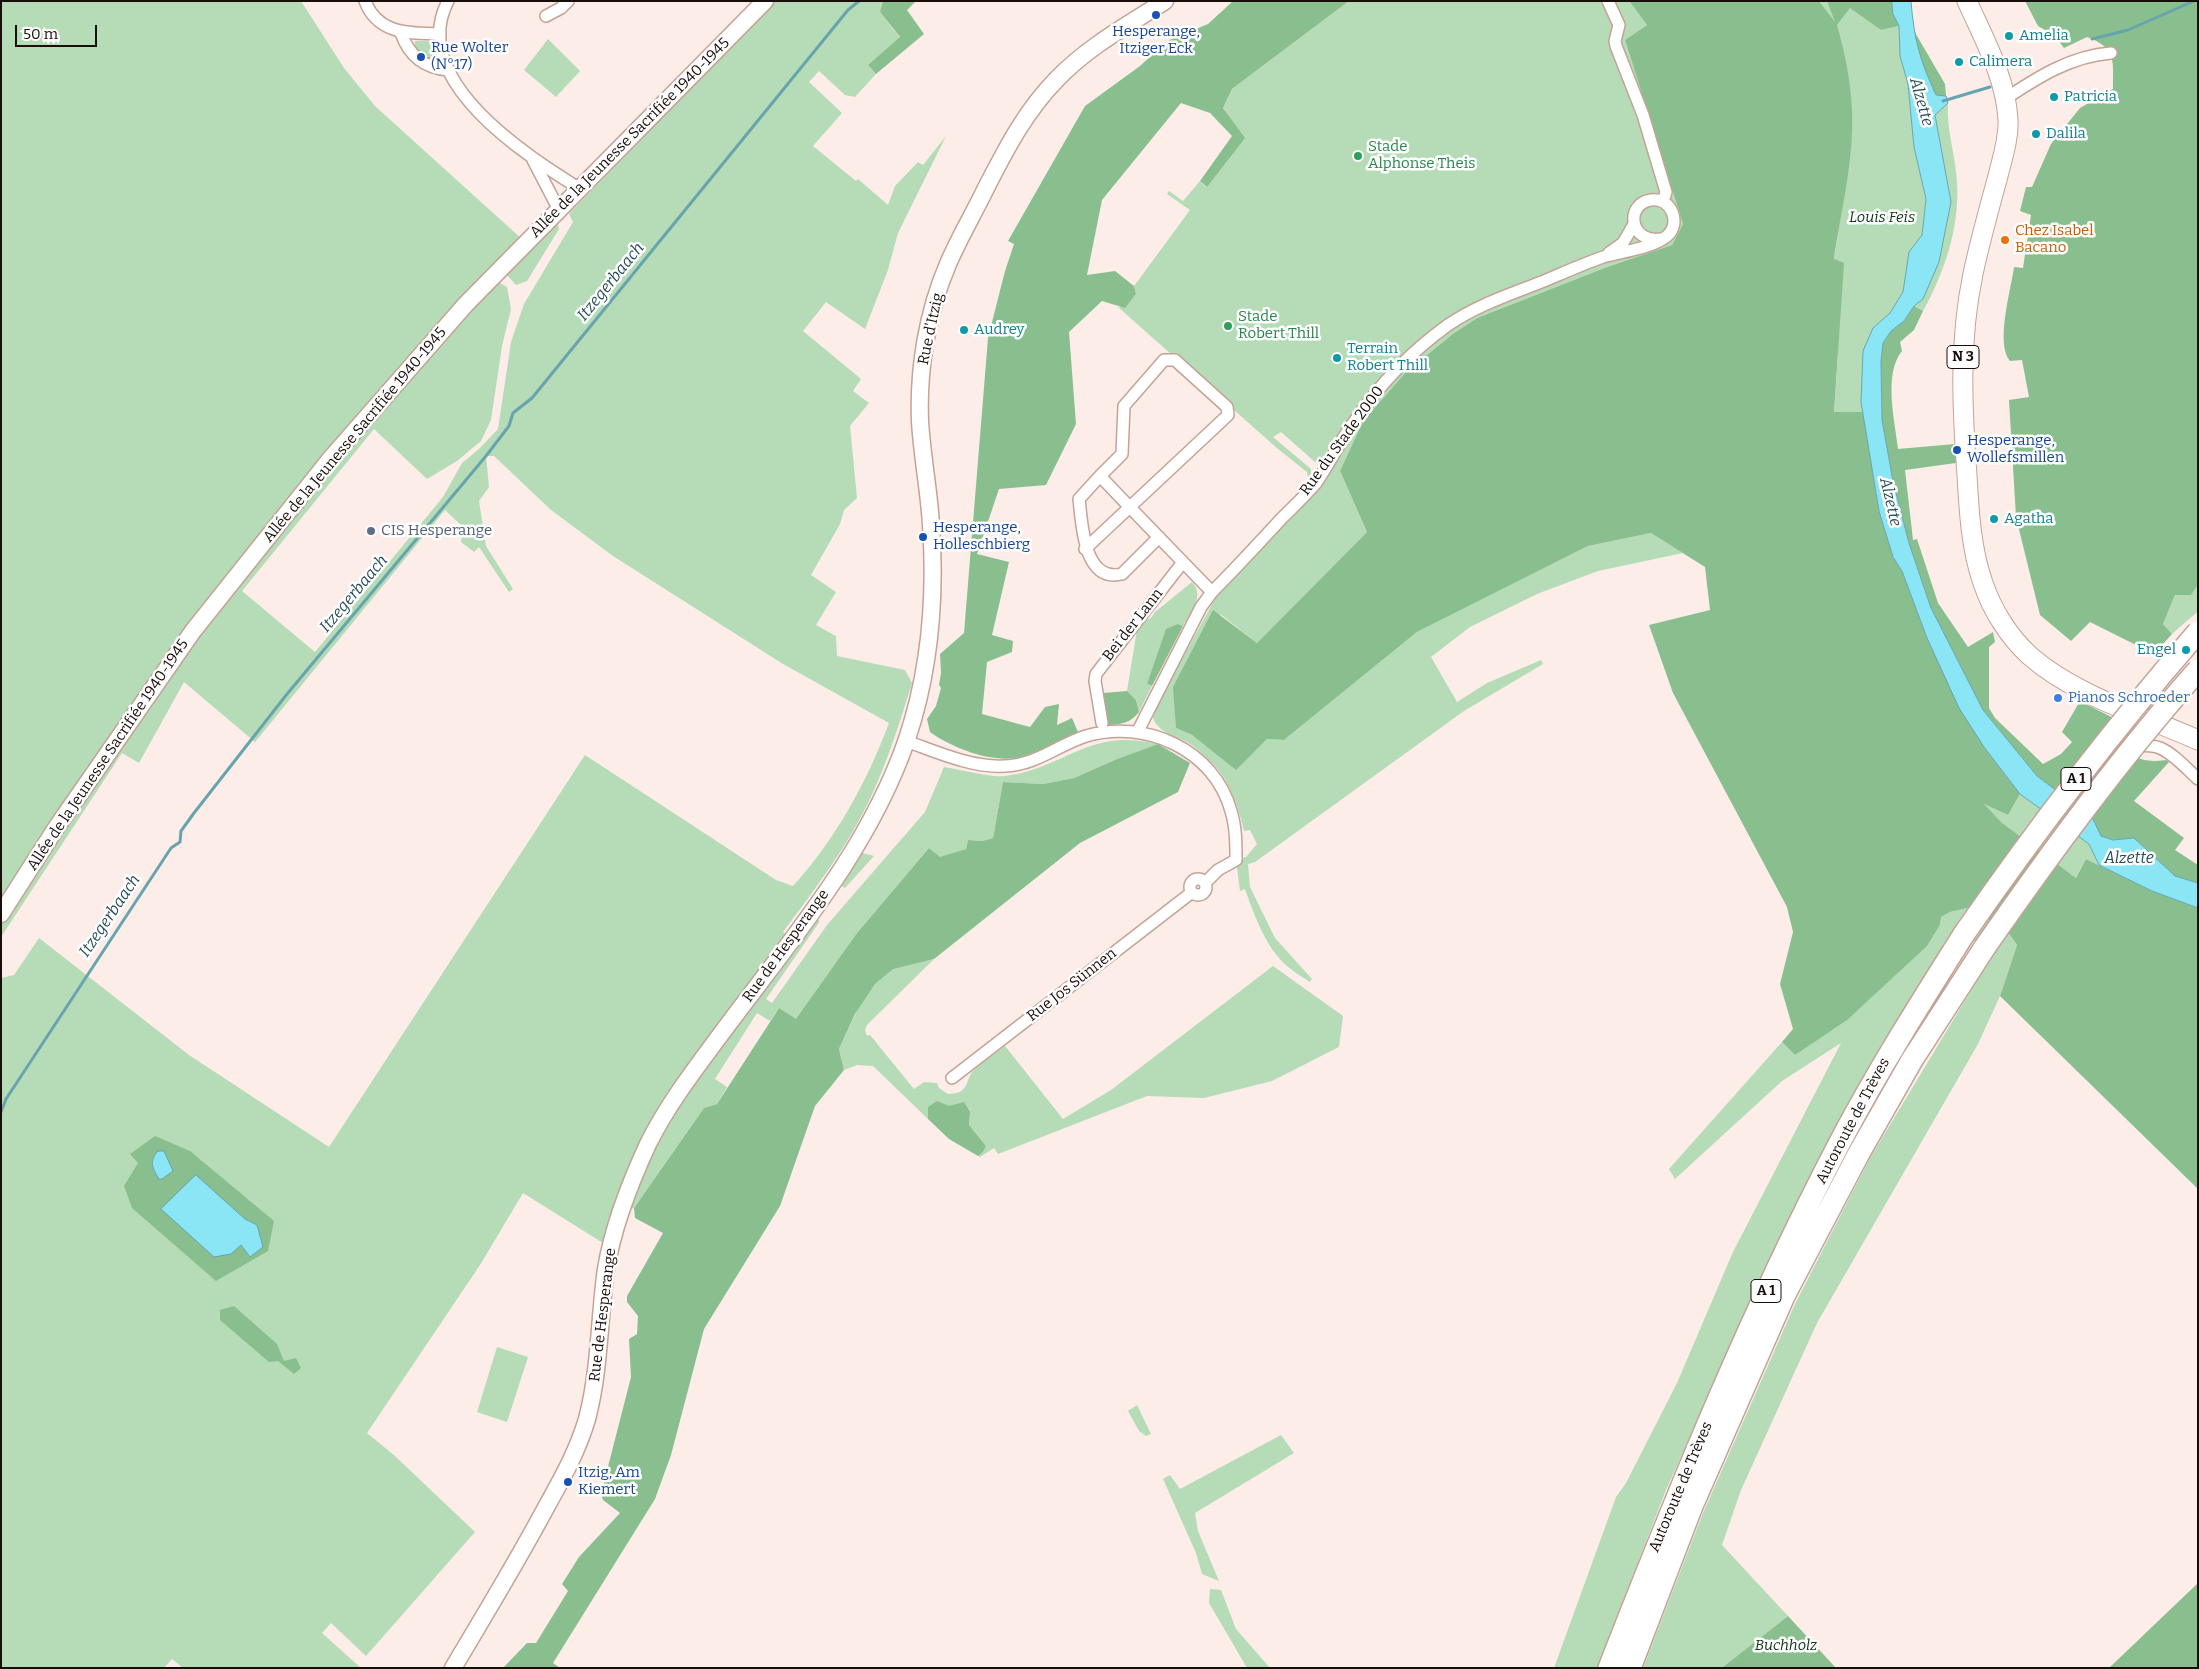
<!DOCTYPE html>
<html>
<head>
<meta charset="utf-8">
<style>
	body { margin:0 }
	#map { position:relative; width:2199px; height:1669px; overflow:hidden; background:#fcede8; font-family:Bitter,serif }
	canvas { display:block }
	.frame { position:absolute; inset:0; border:2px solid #180d09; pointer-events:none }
	.scale { position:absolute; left:15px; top:25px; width:82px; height:22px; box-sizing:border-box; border:2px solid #180d09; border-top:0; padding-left:6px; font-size:15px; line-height:18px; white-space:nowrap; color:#180d09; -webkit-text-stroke:4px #fefefe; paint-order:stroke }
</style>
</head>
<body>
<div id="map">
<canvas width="2199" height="1669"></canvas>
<div class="frame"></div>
<div class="scale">50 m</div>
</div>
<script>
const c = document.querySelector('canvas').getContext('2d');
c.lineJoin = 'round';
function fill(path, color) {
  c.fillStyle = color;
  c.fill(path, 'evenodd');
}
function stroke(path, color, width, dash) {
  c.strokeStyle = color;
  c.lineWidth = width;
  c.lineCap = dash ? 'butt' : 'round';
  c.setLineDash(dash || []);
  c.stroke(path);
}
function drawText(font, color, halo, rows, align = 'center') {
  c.font = font + ' Bitter,serif';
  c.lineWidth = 5;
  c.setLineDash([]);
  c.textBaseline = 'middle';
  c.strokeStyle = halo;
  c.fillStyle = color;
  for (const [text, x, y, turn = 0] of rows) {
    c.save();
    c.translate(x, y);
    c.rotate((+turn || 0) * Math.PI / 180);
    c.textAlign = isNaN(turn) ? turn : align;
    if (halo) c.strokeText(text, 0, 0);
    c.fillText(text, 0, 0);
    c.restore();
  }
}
fill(new Path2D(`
	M1 1H301L344 68 375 106 523 240 491 272 500 283 507 287 511 309 502 346 491 420 481 441 457 461 427 479 374 429 242 591 315 652 443 497 462 463 479 449 498 429 511 342 524 304 573 222 569 214 775 1H883L880 12 900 38 868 65 876 74 855 97 845 95 819 71 809 82 842 113 813 146 856 181 858 179 888 205 895 186 918 162 923 165 946 136 898 233 888 270 865 329 826 302 803 331 861 379 853 391 869 403 850 426 857 498 844 510 840 524 811 575 836 592 816 625 836 636 837 656 905 670 912 683C900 722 888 760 871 797 848 846 815 889 783 932L792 938 815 918 820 921 766 999 772 1003 827 925 925 812 944 767C959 769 991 778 1005 776 1066 768 1088 727 1158 744L1117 759 1074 778 1043 784 1003 782 993 838 982 841 968 840 966 849 940 858 929 848 857 933 796 1020 779 1008 770 1021 757 1013 715 1079 727 1087 717 1104 704 1108 634 1208 621 1211 613 1206 603 1243 523 1193 480 1265 367 1433 395 1456 475 1532 366 1656 331 1623 322 1633 361 1668H183L172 1659 164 1668H1V978L14 975 39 938 189 1055 329 1147 585 755 776 880 793 886C835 840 867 782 889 723L783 664 613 556 551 510 494 456H486L489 487 479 501 486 546 513 589 509 592 479 547 474 552 461 542 463 527 445 510 255 742 184 682 139 763 122 753 1 937Z
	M1349 1H1629L1647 25 1625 40 1683 224 1672 245 1607 267 1477 318 1454 333 1406 372 1363 421 1340 471 1367 532 1257 643 1220 614 1176 728 1192 735 1236 769 1267 739 1284 740 1417 632 1588 546 1651 533 1683 553 1598 571 1537 594 1470 627 1431 657 1457 702 1487 683 1541 660 1543 664 1464 711 1255 862 1248 864 1250 887 1275 938 1312 979 1310 982C1302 977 1294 972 1287 966 1266 948 1254 915 1245 889L1240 891 1236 860 1246 857 1257 844 1250 830 1244 831C1239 809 1230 781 1213 764 1207 758 1200 751 1193 746 1179 735 1156 735 1152 714L1216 597 1324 470 1281 432 1273 437 1311 469V474L1308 478 1307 472 1278 449 1118 307H1125L1136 294 1134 286 1190 210 1167 194 1169 191 1183 201 1200 181 1206 187 1244 138 1223 108 1232 89Z
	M1819 1H1827L1837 25 1850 7 1881 30 1899 26 1900 56 1908 84 1914 147 1926 199 1922 236 1909 252 1903 292 1890 313 1873 328 1863 351 1861 402 1863 412H1834L1838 355 1834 260 1849 163 1852 112 1837 25Z
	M548 39 580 71 556 97 524 70Z
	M415 41H428L434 46 437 62 435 64 414 48Z
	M1948 103C1946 129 1956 157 1957 183 1960 227 1944 274 1923 311L1914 306 1923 298 1951 202 1935 115Z
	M558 224 559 229 527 281 516 285 506 274Z
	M1192 582C1205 596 1191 612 1183 626L1178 624 1147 684 1152 686 1139 712 1136 700 1127 691 1138 623 1151 618 1155 612Z
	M2198 585V614L2196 613 2172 634 2163 624 2175 595H2191Z
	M2020 794 2089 844 2099 865 2086 859 2076 878 2001 822 1982 803 2008 815Z
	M862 853 874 856 845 888 841 886Z
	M1972 907 2010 935 2017 945 2000 996 1978 1044 1817 1323 1741 1490 1722 1545 1788 1616 1722 1668H1643L1703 1513 1795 1304 1870 1158 1993 954 1957 929 1761 1279 1666 1490 1597 1668H1554L1616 1497 1626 1483 1677 1383 1733 1252 1841 1043 1782 1081 1675 1179 1669 1169 1782 1042 1795 1055 1927 946 1940 925 1941 917 1950 912Z
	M934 959 867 1025 865 1030 867 1036 870 1035 914 1089 924 1082 937 1083 939 1088 948 1094C971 1094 965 1078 974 1070 983 1061 995 1054 1005 1046L1063 1119 1111 1090 1273 966 1343 1016 1339 1047 1272 1081 1204 1098 1147 1096 998 1154 994 1148 980 1157 978 1156 983 1152 986 1146 969 1125 970 1112 949 1106 928 1107V1119L873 1066 857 1065 844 1070 839 1049 862 1000 875 984 893 968Z
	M497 1347 528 1357 507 1422 477 1412Z
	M1137 1405 1151 1434 1146 1436 1139 1431 1128 1411Z
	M1281 1435 1294 1453 1195 1513 1198 1531 1219 1581 1202 1574 1196 1553 1163 1479 1170 1475 1180 1489Z
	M1210 1589 1221 1590 1236 1629 1270 1668H1247L1209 1603Z`), '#b5dcb7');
fill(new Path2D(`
	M883 1H916L907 10 924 34 876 74 868 65 900 37 880 12Z
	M1233 1H1349L1232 89 1223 108 1245 138 1207 187 1200 181 1232 136 1210 113 1181 103 1102 200 1087 275 1115 271 1134 286 1136 294 1125 308 1102 301 1069 332 1076 424 1046 485 999 489 977 554 1009 562 992 635 1013 641 1012 652 987 662 982 714 1030 727 1045 707 1059 704 1057 725 1072 718 1078 732C1060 740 1040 752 1021 757 993 764 952 748 930 732L927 719 936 706 941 688 939 685 941 673 940 654 964 633 988 338 1005 271 1014 244 1008 241 1085 106 1140 66 1167 41 1208 24Z
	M1629 1H1819L1835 22 1827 1H1892L1893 14 1899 26 1881 30 1850 8 1837 25C1845 54 1851 82 1852 111 1854 160 1841 211 1834 259L1844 263 1834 412H1863L1879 511 1893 557 1902 571 1927 638 1984 747 2020 794 2008 815 1984 804 2001 822 2076 878 2086 859 2152 891 2198 908V1189L2000 996 2017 945 2010 935 1972 907 1950 912 1941 917 1940 925 1927 946 1847 1020 1795 1055 1782 1042 1793 1029 1780 984 1793 932 1787 907 1673 693 1649 625 1710 610 1705 567 1651 533 1588 546 1417 632 1284 740 1267 739 1236 770 1192 735 1176 728 1173 687 1213 610 1257 643 1367 532 1340 471 1363 421 1406 372 1454 333 1477 318 1607 267 1672 245 1683 224 1625 40 1647 25Z
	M2025 1H2198V585L2191 595H2175L2163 624 2172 634 2154 654 2090 622 2071 641 2040 615 2016 517 2009 400 2029 397 2022 360 2010 361C1995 343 2011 290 2014 267L2023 268 2031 215 2020 211 2026 187H2032L2051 144 2080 108 2113 89C2113 61 2117 48 2087 37L2064 48 2054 35 2038 26Z
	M1913 29 1945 84 1946 96 1936 95 1921 61Z
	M1914 306 1923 311 1914 330 1900 342 1902 351C1883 374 1895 421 1898 449L1955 444 1956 463 1905 470 1913 540 1917 539 1938 603 1968 647 1993 632 1995 642 1989 647V708L1995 718 2043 764 2061 754 2072 742 2062 732 2080 701 2123 723 2119 739C2130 759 2144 763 2166 760L2169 762 2134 801 2184 838 2175 850 2198 865V883L2175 876 2134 838 2113 840 2101 836 2091 817 2037 776 1983 710 1931 608 1909 543 1893 481 1882 420 1881 361 1883 343 1891 331 1904 321Z
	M1178 624 1183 626 1152 686 1147 684 1166 629Z
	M1127 691 1136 700 1139 712C1130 723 1123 724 1109 725L1104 718 1103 693Z
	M1158 744 1190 763 1178 792 1080 843 934 959 893 969 875 984 855 1014 839 1049 844 1070 815 1106 780 1206 704 1329 671 1455 655 1499 553 1663 560 1668H503L527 1643H536L568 1591 562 1584 579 1557 620 1513 603 1500 601 1494 631 1377 629 1339 637 1334 638 1316 627 1302V1296L663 1233 635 1218 634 1208 704 1108 717 1104 779 1008 796 1019 857 933 929 848 940 857 966 849 968 840 982 841 993 838 1003 782 1043 784 1074 778 1117 759Z
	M937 1101 949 1106 964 1102 970 1112 969 1125 986 1146 983 1152 978 1156 949 1139 928 1119V1107Z
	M155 1136 190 1151 274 1221 268 1251 216 1281 132 1208 124 1186 138 1163 130 1154ZM245 1219 257 1225 250 1257 241 1245Z
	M234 1306 277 1344 284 1361 296 1358 301 1368 294 1374 278 1361 269 1362 220 1320V1310Z
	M2198 1583V1668H2109Z
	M1788 1616 1836 1668H1722L1723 1667Z`), '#89bf8e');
const water = new Path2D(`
	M1892 1H1911C1914 39 1920 61 1936 95L1946 96 1948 103 1935 115 1951 202 1939 262 1923 299 1914 306 1904 321 1891 331 1883 343 1881 361 1882 420 1893 481 1909 543 1931 608 1983 710 2037 776 2092 817 2101 836 2113 840 2134 838 2175 876 2198 883V908L2152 891 2099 865 2089 844 2020 794 1984 747 1959 708 1927 638 1902 571 1893 557 1879 511 1861 402 1863 351 1873 328 1890 313 1903 292 1909 252 1922 235 1926 199 1914 147 1908 84 1900 56 1899 26 1893 14Z
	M158 1151H164L173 1171 162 1179H159C152 1168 149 1161 158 1151Z
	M196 1175 245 1219 257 1225 263 1247 250 1257 241 1245 231 1254 214 1257 161 1209Z`);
fill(water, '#8ae5f5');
stroke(water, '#68a4ae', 1);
stroke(new Path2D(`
	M2092 39 2128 30 2194 1
	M1943 101 1990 87
	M1 1112 6 1099 171 848 180 842 181 831 194 813 287 694 486 456 509 426 513 413 532 398 848 10 859 1`), '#68a4ae', 3);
const street = new Path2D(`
	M365 1C378 35 410 33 440 34
	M448 1C407 80 526 155 580 189
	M1608 1 1619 25 1615 41 1616 46 1643 115 1666 192 1663 202
	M546 16 561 8 568 1
	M401 33C409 56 425 68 448 70
	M2005 99C2038 77 2071 56 2111 53
	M533 160 559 210
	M1609 253 1623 243 1634 224
	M1100 476 1079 499C1082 523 1083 583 1122 574L1159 537
	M1085 549 1228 415 1227 407 1175 360H1164L1124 406 1122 454 1100 476C1137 515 1175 554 1212 592
	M2135 720C2113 753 2146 742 2160 748 2174 754 2187 769 2198 779
	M1102 723 1095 681 1096 674 1183 562
	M1138 731 1201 607 1212 592C1236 568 1259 543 1282 518 1293 507 1306 495 1316 483 1330 463 1340 441 1354 422 1379 385 1412 351 1448 325 1477 305 1511 294 1544 281 1563 273 1583 264 1603 257 1621 252 1653 248 1667 236 1682 223 1671 197 1651 200 1624 204 1630 244 1661 239
	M906 741C937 752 972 768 1005 766 1036 765 1058 745 1086 736 1145 719 1214 749 1231 811 1236 827 1236 843 1236 860L1218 870 1205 883
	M1190 887a8 8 0 1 1 16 0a8 8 0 1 1-16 0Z
	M952 1078 1191 893`);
const secondary = new Path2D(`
	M1 914 56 828 193 631 331 458 466 304 765 1
	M453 1668C484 1616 515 1565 543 1513 560 1482 577 1453 587 1419 600 1370 599 1318 606 1269 613 1226 630 1183 648 1144 668 1104 695 1069 721 1034 790 941 869 850 907 739 930 670 936 597 931 525 929 490 922 456 920 421 918 369 927 313 948 264 959 238 974 213 986 188 1006 149 1026 110 1058 78 1089 46 1128 25 1165 1`);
const primary = new Path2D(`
	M1967 1C1984 39 2006 78 2008 120 2009 139 2002 159 1998 176 1989 209 1980 241 1973 274 1959 340 1962 408 1967 475 1969 511 1971 549 1983 583 1992 610 2009 637 2030 656 2074 695 2144 716 2198 740`);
const highway = new Path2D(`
	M1609 1668C1679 1489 1751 1312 1840 1142 1878 1070 1921 1002 1964 934
	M1630 1668 1692 1506 1784 1296 1859 1153 1912 1060 1985 947`);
stroke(street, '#c4a397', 14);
stroke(secondary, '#c4a397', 19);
stroke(primary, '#c4a397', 21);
stroke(highway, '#c4a397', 24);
stroke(street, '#fff', 11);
stroke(secondary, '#fff', 16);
stroke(primary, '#fff', 19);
stroke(highway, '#fff', 21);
const highwayBridge = new Path2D(`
	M1964 934C2037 829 2114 728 2198 632
	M1985 947C2052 851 2121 757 2198 670`);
stroke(highwayBridge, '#c4a397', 24, []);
stroke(highwayBridge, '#fff', 21);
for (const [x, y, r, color] of [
	[1156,15,5,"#1a4fb4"],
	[2009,36,5,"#0f9aa8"],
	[421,57,5,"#1a4fb4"],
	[1959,62,5,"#0f9aa8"],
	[2054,97,5,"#0f9aa8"],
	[2036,134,5,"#0f9aa8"],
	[1358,156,5,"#2e9e5b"],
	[2005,240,5,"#e8710a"],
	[1228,326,5,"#2e9e5b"],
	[964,330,5,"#0f9aa8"],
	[1337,358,5,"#0f9aa8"],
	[1957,450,5,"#1a4fb4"],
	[1994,519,5,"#0f9aa8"],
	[371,531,5,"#5c6f8a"],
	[923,537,5,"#1a4fb4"],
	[2186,650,5,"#0f9aa8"],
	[2058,698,5,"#3f7fe0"],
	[568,1482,5,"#1a4fb4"]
]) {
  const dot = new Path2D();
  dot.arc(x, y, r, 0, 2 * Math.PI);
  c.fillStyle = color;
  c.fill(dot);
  stroke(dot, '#fefefe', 2);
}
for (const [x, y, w] of [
	[1963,357,32],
	[2076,779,30],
	[1766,1291,30]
]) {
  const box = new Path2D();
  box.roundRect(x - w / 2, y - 11.5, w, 23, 4);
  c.fillStyle = '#fefefe';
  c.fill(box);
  stroke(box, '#180d09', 1);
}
drawText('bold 14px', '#180d09', null, [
	["N 3",1963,357],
	["A 1",2076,779],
	["A 1",1766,1291]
]);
drawText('15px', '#164399', '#fefefe', [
	["Hesperange,",1156,32,"center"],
	["Itziger Eck",1156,49,"center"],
	["Rue Wolter",431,48],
	["(N°17)",431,65],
	["Hesperange,",1967,441],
	["Wollefsmillen",1967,458],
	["Hesperange,",933,528],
	["Holleschbierg",933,545],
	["Itzig, Am",578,1473],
	["Kiemert",578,1490]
], 'left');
drawText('15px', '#0d838f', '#fefefe', [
	["Amelia",2019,36],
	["Calimera",1969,62],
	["Patricia",2064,97],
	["Dalila",2046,134],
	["Audrey",974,330],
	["Terrain",1347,349],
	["Robert Thill",1347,366],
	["Agatha",2004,519],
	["Engel",2176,650,"right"]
], 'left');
drawText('15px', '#180d09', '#fefefe', [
	["Allée de la Jeunesse Sacrifiée 1940-1945",630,138,-45],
	["Rue d'Itzig",931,329,-78],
	["Allée de la Jeunesse Sacrifiée 1940-1945",355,435,-50],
	["Rue du Stade 2000",1342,441,-54],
	["Bei der Lann",1133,625,-52],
	["Allée de la Jeunesse Sacrifiée 1940-1945",108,755,-56],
	["Rue de Hesperange",786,946,-54],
	["Rue Jos Sünnen",1072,985,-38],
	["Autoroute de Trèves",1853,1121,-62],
	["Rue de Hesperange",603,1315,-83],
	["Autoroute de Trèves",1681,1487,-67]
]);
drawText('15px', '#27864d', '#fefefe', [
	["Stade",1368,147],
	["Alphonse Theis",1368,164],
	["Stade",1238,317],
	["Robert Thill",1238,334]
], 'left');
drawText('italic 15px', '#0e3615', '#fefefe', [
	["Louis Feis",1882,218],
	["Buchholz",1786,1646]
]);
drawText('15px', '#c56008', '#fefefe', [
	["Chez Isabel",2015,231],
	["Bacano",2015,248]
], 'left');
drawText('15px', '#4e5e75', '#fefefe', [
	["CIS Hesperange",381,531]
], 'left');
drawText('15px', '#366cbe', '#fefefe', [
	["Pianos Schroeder",2068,698]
], 'left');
drawText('italic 16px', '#244d54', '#fefefe', [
	["Alzette",1921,102,74],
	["Itzegerbaach",611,282,-51],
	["Alzette",1890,502,77],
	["Itzegerbaach",354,594,-50],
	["Alzette",2129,859],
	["Itzegerbaach",110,916,-56]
]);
</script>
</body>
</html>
